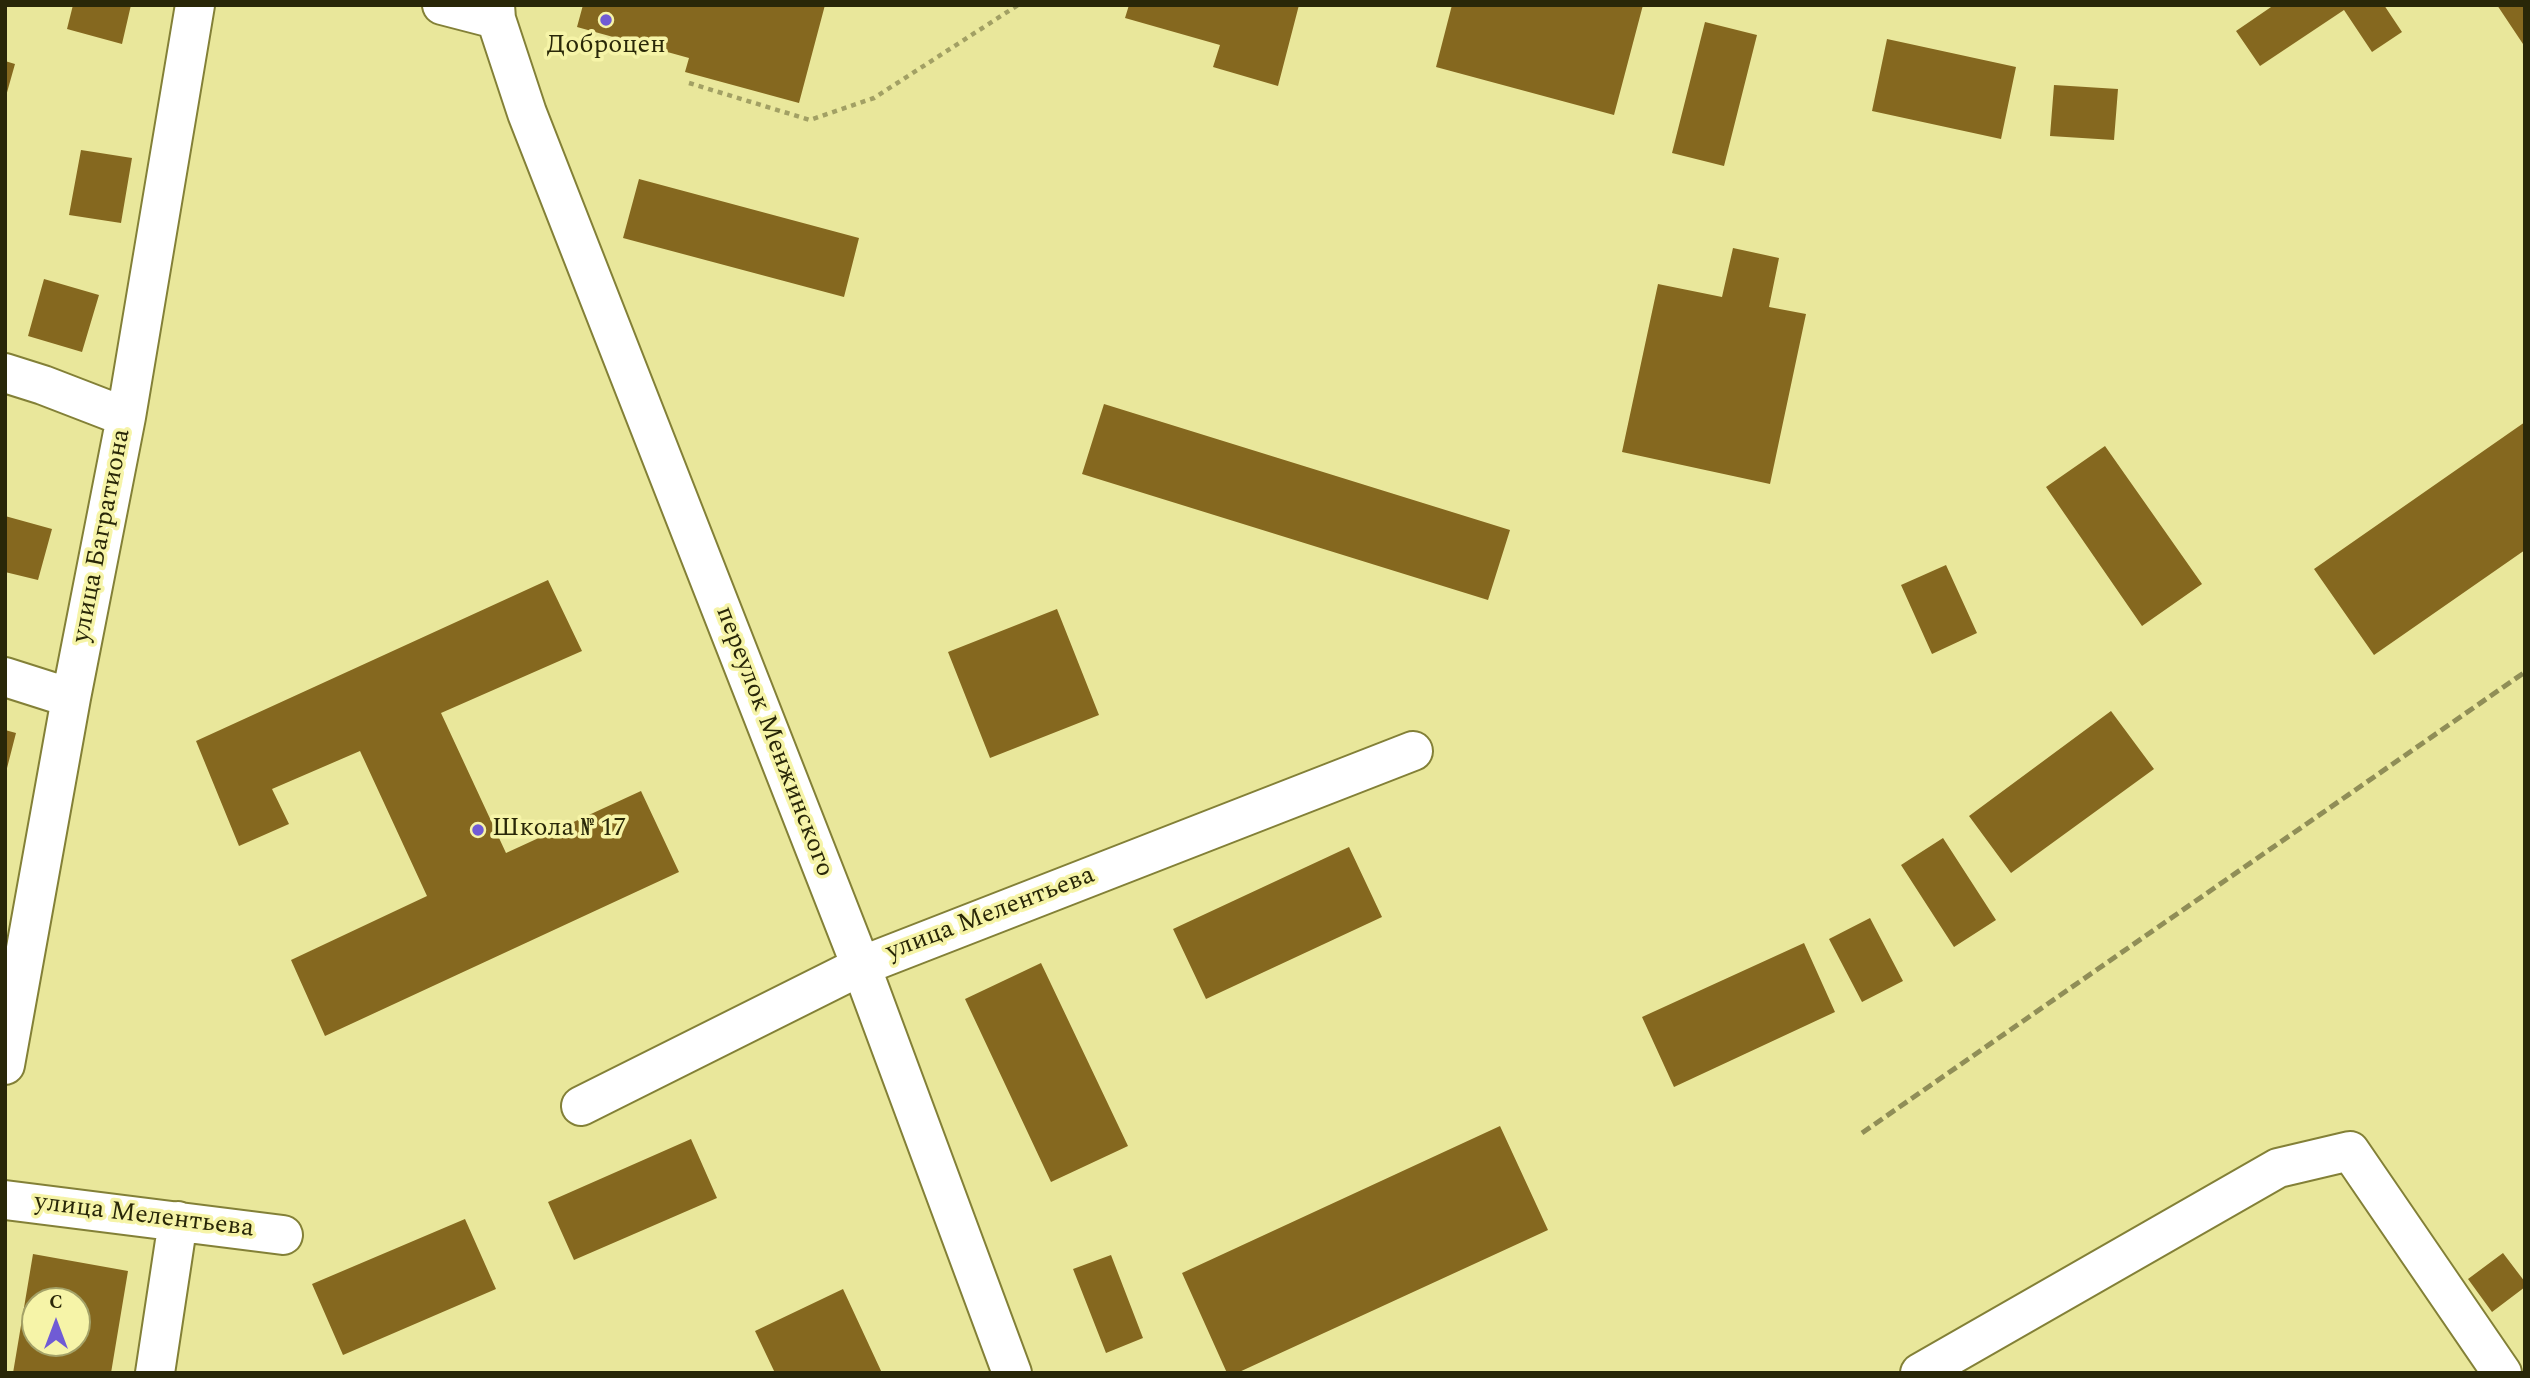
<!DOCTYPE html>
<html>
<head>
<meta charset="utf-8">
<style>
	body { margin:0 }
	#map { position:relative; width:2530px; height:1378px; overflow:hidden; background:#e9e79b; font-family:Spectral,serif }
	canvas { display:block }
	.frame { position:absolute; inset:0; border:7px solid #292708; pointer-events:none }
	.north { position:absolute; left:21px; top:1287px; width:70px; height:70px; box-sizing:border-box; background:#f6f4a8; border:2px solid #a4a268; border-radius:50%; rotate:0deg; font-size:19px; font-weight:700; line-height:28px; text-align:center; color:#292708 }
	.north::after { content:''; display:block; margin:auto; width:24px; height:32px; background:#705bd5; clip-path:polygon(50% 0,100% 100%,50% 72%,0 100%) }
</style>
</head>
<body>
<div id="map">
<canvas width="2530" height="1378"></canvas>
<div class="frame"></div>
<div class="north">С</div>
</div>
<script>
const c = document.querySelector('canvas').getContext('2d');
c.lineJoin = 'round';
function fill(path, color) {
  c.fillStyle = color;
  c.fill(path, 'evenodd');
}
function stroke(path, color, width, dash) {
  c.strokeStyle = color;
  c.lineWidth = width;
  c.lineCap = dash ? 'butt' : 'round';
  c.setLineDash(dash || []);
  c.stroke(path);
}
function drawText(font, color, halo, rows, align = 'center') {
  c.font = font + ' Spectral,serif';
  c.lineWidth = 7;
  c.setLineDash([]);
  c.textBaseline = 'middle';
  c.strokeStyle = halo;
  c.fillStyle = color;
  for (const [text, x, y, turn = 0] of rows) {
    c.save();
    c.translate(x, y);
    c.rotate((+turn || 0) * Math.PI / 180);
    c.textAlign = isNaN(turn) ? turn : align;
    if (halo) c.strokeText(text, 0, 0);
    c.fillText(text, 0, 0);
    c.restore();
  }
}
fill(new Path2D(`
	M73 5H131L122 44 67 29Z
	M583 5H825L799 103 685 72 689 58 577 27Z
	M1129 5H1299L1278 86 1213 67 1220 45 1125 18Z
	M1452 5H1643L1614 115 1436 67Z
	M2274 5H2384L2402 32 2372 52 2344 10 2260 66 2236 31Z
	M2497 5H2525V47Z
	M1705 22 1757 35 1724 166 1672 153Z
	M1887 39 2016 67 2001 139 1872 111Z
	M5 61 15 64 6 96 5 95Z
	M2054 85 2118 89 2114 140 2050 136Z
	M81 150 132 158 121 223 69 215Z
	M639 179 859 238 844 297 623 238Z
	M1733 248 1779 258 1769 307 1806 314 1770 484 1622 452 1658 284 1722 297Z
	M44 279 99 295 82 352 28 336Z
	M1104 404 1510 530 1488 600 1082 474Z
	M2525 422V550L2374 655 2314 569Z
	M2105 446 2202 584 2142 626 2046 487Z
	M5 516 52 529 38 580 5 572Z
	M1946 565 1977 633 1932 654 1901 585Z
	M548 580 582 651 441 713 506 853 641 791 679 872 325 1036 291 960 427 896 360 751 272 789 289 824 239 846 196 741Z
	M1057 609 1099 715 990 758 948 652Z
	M2111 711 2154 769 2011 873 1969 816Z
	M5 730 16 733 6 772H5Z
	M1943 838 1996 920 1954 947 1901 865Z
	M1349 847 1382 917 1206 999 1173 929Z
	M1870 918 1903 981 1862 1002 1829 939Z
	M1804 943 1835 1012 1674 1087 1642 1017Z
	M1041 963 1128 1146 1051 1182 965 999Z
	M1500 1126 1548 1230 1237 1373H1227L1182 1273Z
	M691 1139 717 1198 574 1260 548 1202Z
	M465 1219 496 1289 343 1355 312 1284Z
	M2503 1253 2525 1282V1287L2492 1312 2468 1279Z
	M33 1254 128 1271 111 1373H13ZM35 1301H77V1343H35Z
	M1111 1255 1143 1338 1106 1353 1073 1269Z
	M843 1289 882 1373H775L755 1331Z`), '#85681f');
const minor = new Path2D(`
	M442 5 496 19
	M495 5 496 19 527 113 861 966 1012 1373
	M5 373 43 385 126 417
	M5 677 71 698
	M5 1065 71 698 126 417 195 5
	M581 1106 861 966 1413 751
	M5 1200 283 1235
	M155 1373 178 1221
	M1920 1373 2278 1168 2350 1151 2502 1373`);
stroke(minor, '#838037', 42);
stroke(new Path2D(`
	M689 83 810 120 874 98 1018 5`), '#a2a064', 4.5, [5, 5]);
stroke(minor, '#fff', 38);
stroke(new Path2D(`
	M1862 1133 2525 672`), '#908e57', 5, [10, 5]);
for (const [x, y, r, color] of [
	[606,20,7,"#705bd5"],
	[478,830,7,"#705bd5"]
]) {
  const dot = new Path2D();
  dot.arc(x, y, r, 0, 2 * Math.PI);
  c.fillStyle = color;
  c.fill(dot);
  stroke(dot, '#f6f4a8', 2.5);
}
drawText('26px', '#292708', '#f6f4a8', [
	["Доброцен",606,47],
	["Школа № 17",492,830,"left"]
]);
drawText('26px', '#292708', '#f6f4a8', [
	["улица Багратиона",103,536,-79],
	["переулок Менжинского",773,742,69],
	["улица Мелентьева",991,915,-21],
	["улица Мелентьева",144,1217,7]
]);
</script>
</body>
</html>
